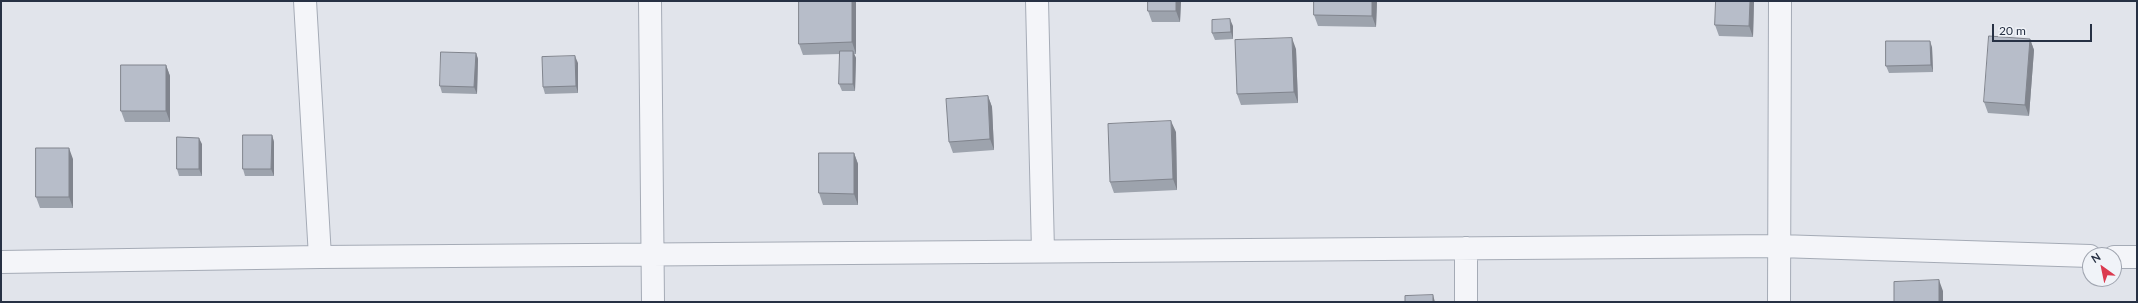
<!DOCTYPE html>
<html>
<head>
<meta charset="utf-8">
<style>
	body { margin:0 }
	#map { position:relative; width:2138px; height:303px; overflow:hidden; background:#e1e4eb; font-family:Lato,sans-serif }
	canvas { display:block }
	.frame { position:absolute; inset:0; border:2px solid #273144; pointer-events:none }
	.north { position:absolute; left:2082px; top:247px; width:40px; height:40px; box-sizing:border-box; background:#f0f3f8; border:1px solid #a0a5b0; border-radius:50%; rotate:327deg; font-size:11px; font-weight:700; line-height:16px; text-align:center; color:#273144 }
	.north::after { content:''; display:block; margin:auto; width:14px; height:18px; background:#db3a4f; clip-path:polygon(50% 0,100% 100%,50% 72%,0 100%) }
	.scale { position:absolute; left:1992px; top:24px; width:100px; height:18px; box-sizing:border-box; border:2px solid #273144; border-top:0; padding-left:5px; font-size:12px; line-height:14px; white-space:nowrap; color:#273144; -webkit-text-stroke:3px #f0f3f8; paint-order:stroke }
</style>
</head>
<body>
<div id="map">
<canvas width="2138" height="303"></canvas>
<div class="frame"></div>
<div class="north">N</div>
<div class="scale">20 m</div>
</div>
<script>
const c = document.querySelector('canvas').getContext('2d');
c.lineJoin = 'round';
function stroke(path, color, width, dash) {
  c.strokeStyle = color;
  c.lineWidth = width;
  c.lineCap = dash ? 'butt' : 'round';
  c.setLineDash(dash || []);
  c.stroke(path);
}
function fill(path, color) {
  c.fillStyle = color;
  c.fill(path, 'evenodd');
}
const street = new Path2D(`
	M305 1 320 257
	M650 1 653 302
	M1037 1 1043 251
	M1466 248V302
	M2114 257H2137
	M1 262 320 257 1779 246 2090 256
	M1779 302 1780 1`);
stroke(street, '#a5abb6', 24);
stroke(street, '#f4f5f9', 22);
fill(new Path2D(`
	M799 1H856V54H854L856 58 855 91H842L839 84 840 54 803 55 799 44Z
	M1181 1 1180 22H1152L1148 11Z
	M1314 1H1377L1376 27 1318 26 1314 15Z
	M1716 1H1754L1753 37 1719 36 1715 25Z
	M1233 26V39L1215 40 1212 33Z
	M2030 39 2034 50 2029 116 1988 113 1984 102Z
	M1932 47 1933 72 1889 73 1886 66Z
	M1296 49 1298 103 1241 105 1237 94Z
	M476 53 478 59 477 94 442 93 440 86Z
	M578 63V93L545 94 543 87Z
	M166 65 170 76V122H125L121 111Z
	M988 96 992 107 994 150 953 153 949 142Z
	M1176 132 1177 190 1114 193 1110 182Z
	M272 135 274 142V176H245L243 169Z
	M202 144V176H179L177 169Z
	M854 153 858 164V205H823L819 193Z
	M73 159V208H40L36 197Z`), '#9da3ad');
fill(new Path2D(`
	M852 1H856V54L852 42Z
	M1176 1H1181L1180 22 1176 11Z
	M1372 1H1377L1376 27 1372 16Z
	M1750 1H1754L1753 37 1749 26Z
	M1230 19 1233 26V39L1231 32Z
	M1292 38 1296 49 1298 103 1294 92Z
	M2030 39 2034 50 2029 116 2025 105Z
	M1930 41 1932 47 1933 72 1931 65Z
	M853 51 856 58 855 91 853 84Z
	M476 53 478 59 477 94 474 87Z
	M575 56 578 63V93L576 86Z
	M166 65 170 76V122L166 111Z
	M988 96 992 107 994 150 990 139Z
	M1171 121 1176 132 1177 190 1173 179Z
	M272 135 274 142V176L271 169Z
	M199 138 202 144V176L199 169Z
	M69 148 73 159V208L69 197Z
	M854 153 858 164V205L854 194Z
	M1939 280 1943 291V302H1939Z
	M1433 295 1435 302H1433Z`), '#80848d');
const building = new Path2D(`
	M799 1H852V42L799 44Z
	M1148 1H1176V11H1148Z
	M1314 1H1372V16L1314 15Z
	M1716 1H1750L1749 26 1715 25Z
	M1230 19 1231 32 1212 33V20Z
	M1989 36 2030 39 2025 105 1984 102Z
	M1292 38 1294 92 1237 94 1235 40Z
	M1886 41H1930L1931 65 1886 66Z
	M840 51H853V84H839Z
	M441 52 476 53 474 87 440 86Z
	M575 56 576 86 543 87 542 57Z
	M121 65H166V111H121Z
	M988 96 990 139 949 142 946 99Z
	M1171 121 1173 179 1110 182 1108 124Z
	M243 135H272L271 169H243Z
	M177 137 199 138V169H177Z
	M36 148H69V197H36Z
	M819 153H854V194L819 193Z
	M1939 280V302H1894V282Z
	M1433 295V302H1405V296Z`);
fill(building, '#b7bdc9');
stroke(building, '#80848d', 1);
</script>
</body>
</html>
